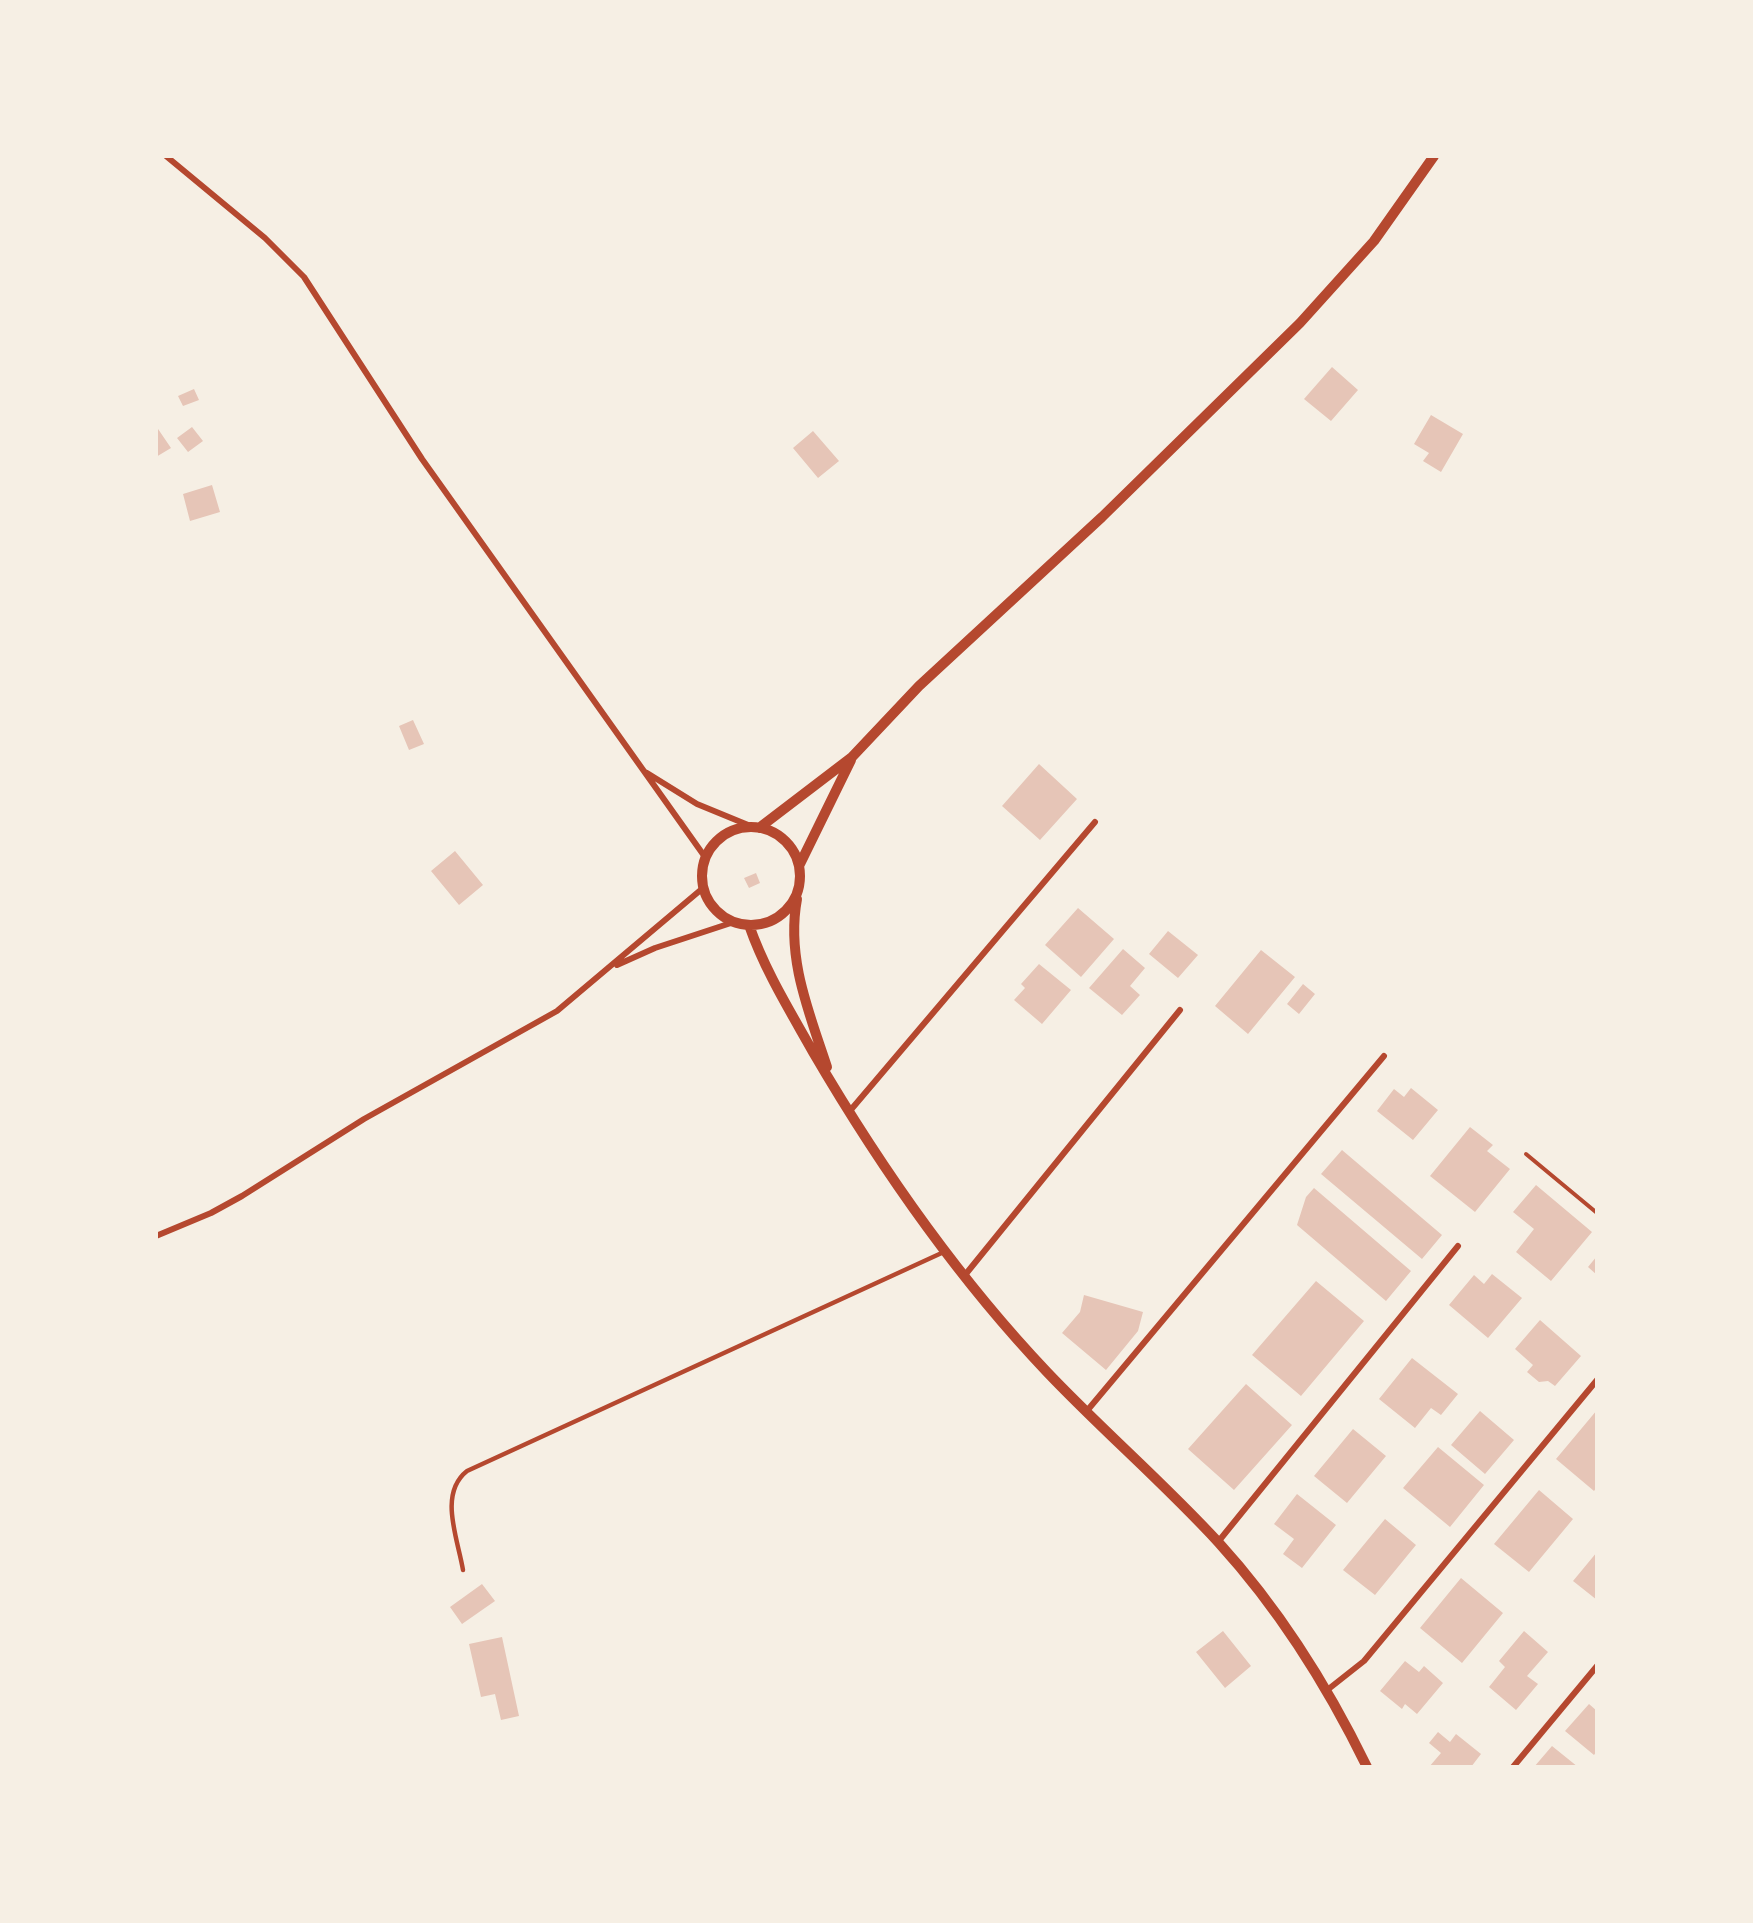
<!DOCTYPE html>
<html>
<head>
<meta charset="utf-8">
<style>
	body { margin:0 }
	#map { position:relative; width:1753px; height:1923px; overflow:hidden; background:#f6efe4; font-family:"Source Serif 4",serif }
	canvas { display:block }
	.frame { position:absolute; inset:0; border:158px solid #f6efe4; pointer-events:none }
</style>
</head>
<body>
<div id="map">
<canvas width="1753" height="1923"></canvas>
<div class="frame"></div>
</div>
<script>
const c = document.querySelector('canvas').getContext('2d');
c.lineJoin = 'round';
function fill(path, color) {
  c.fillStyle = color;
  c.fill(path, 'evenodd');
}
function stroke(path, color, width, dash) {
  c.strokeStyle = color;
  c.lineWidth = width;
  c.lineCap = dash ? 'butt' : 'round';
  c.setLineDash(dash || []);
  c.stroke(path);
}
fill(new Path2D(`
	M1332 367 1358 390 1331 421 1304 399Z
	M194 389 199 400 183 406 178 396Z
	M1431 415 1463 434 1441 472 1423 461 1429 453 1414 444Z
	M156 426 171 448 156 457Z
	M192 427 203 441 188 452 177 438Z
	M813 431 839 461 818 478 793 448Z
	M212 485 220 512 190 521 183 494Z
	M413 720 424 744 409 750 399 726Z
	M1039 764 1077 799 1040 840 1002 806Z
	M455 851 483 885 459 905 431 871Z
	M756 873 760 883 749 888 744 878Z
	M1078 908 1114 939 1081 977 1045 945Z
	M1168 931 1198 955 1178 978 1149 954Z
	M1123 949 1145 968 1130 986 1140 995 1122 1015 1089 988Z
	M1261 950 1295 977 1248 1034 1215 1006Z
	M1039 964 1071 990 1042 1024 1014 1000 1025 988 1021 984Z
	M1303 984 1315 994 1299 1014 1287 1004Z
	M1411 1088 1438 1110 1413 1140 1377 1111 1394 1089 1404 1097Z
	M1470 1127 1493 1145 1487 1151 1510 1169 1475 1212 1430 1176Z
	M1342 1150 1442 1235 1422 1259 1321 1174Z
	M1536 1185 1592 1232 1551 1281 1516 1252 1534 1229 1513 1212Z
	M1314 1188 1411 1271 1386 1301 1297 1225 1306 1197Z
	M1597 1256V1275L1588 1267Z
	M1492 1274 1522 1298 1488 1338 1449 1305 1474 1275 1484 1284Z
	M1316 1281 1364 1321 1301 1396 1252 1355Z
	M1084 1295 1143 1312 1138 1331 1106 1370 1062 1333 1080 1312Z
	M1540 1320 1581 1356 1555 1386 1548 1381 1539 1382 1527 1372 1533 1365 1515 1349Z
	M1412 1358 1458 1394 1441 1415 1431 1408 1415 1428 1379 1399Z
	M1246 1384 1292 1425 1234 1490 1188 1449Z
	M1597 1410V1487L1594 1491 1556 1459Z
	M1480 1411 1514 1440 1485 1474 1451 1445Z
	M1353 1429 1386 1456 1347 1503 1314 1476Z
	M1438 1447 1484 1485 1450 1527 1403 1488Z
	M1539 1490 1573 1519 1529 1572 1494 1544Z
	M1297 1494 1336 1525 1302 1568 1283 1554 1294 1539 1274 1524Z
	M1385 1519 1416 1545 1375 1595 1343 1570Z
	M1597 1552V1600L1573 1581Z
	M1461 1578 1503 1613 1462 1663 1420 1628Z
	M482 1584 495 1601 462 1624 450 1607Z
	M1223 1631 1251 1666 1225 1688 1196 1652Z
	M1524 1631 1548 1652 1527 1676 1538 1684 1516 1710 1489 1687 1505 1667 1499 1661Z
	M502 1637 519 1716 501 1720 495 1694 481 1697 469 1644Z
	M1405 1661 1419 1672 1424 1666 1443 1683 1417 1714 1405 1704 1402 1709 1380 1691Z
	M1589 1704 1597 1711V1751L1594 1755 1565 1731Z
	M1438 1732 1450 1742 1456 1734 1481 1754 1471 1767H1429L1441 1753 1429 1743Z
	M1552 1746 1578 1767H1534Z`), '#e6c5b7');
stroke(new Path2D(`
	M1526 1154 1597 1213`), '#b5482f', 4);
stroke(new Path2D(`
	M463 1570C458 1539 438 1494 467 1471L946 1251`), '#b5482f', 4.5);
stroke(new Path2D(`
	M166 156 265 238 304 277 422 459 705 857
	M647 773 697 804 753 827
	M617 965 655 948 734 922
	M849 1112 1095 822
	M156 1236 211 1213 242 1196 364 1119 557 1011 703 888
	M965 1275 1180 1010
	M1086 1412 1384 1056
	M1218 1542 1458 1246
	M1326 1691 1364 1661 1597 1380
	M1513 1767 1597 1666`), '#b5482f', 6);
stroke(new Path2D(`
	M702 876a49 49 0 1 1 98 0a49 49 0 1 1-98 0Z
	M759 828 852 757 919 686 1102 517 1300 323 1374 241 1434 156
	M799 866 851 760
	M797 899C786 958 809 1012 827 1067
	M749 925C765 971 790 1011 813 1052 879 1165 957 1277 1047 1372 1102 1430 1164 1483 1219 1543 1279 1609 1328 1687 1367 1767`), '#b5482f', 10);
</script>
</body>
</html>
